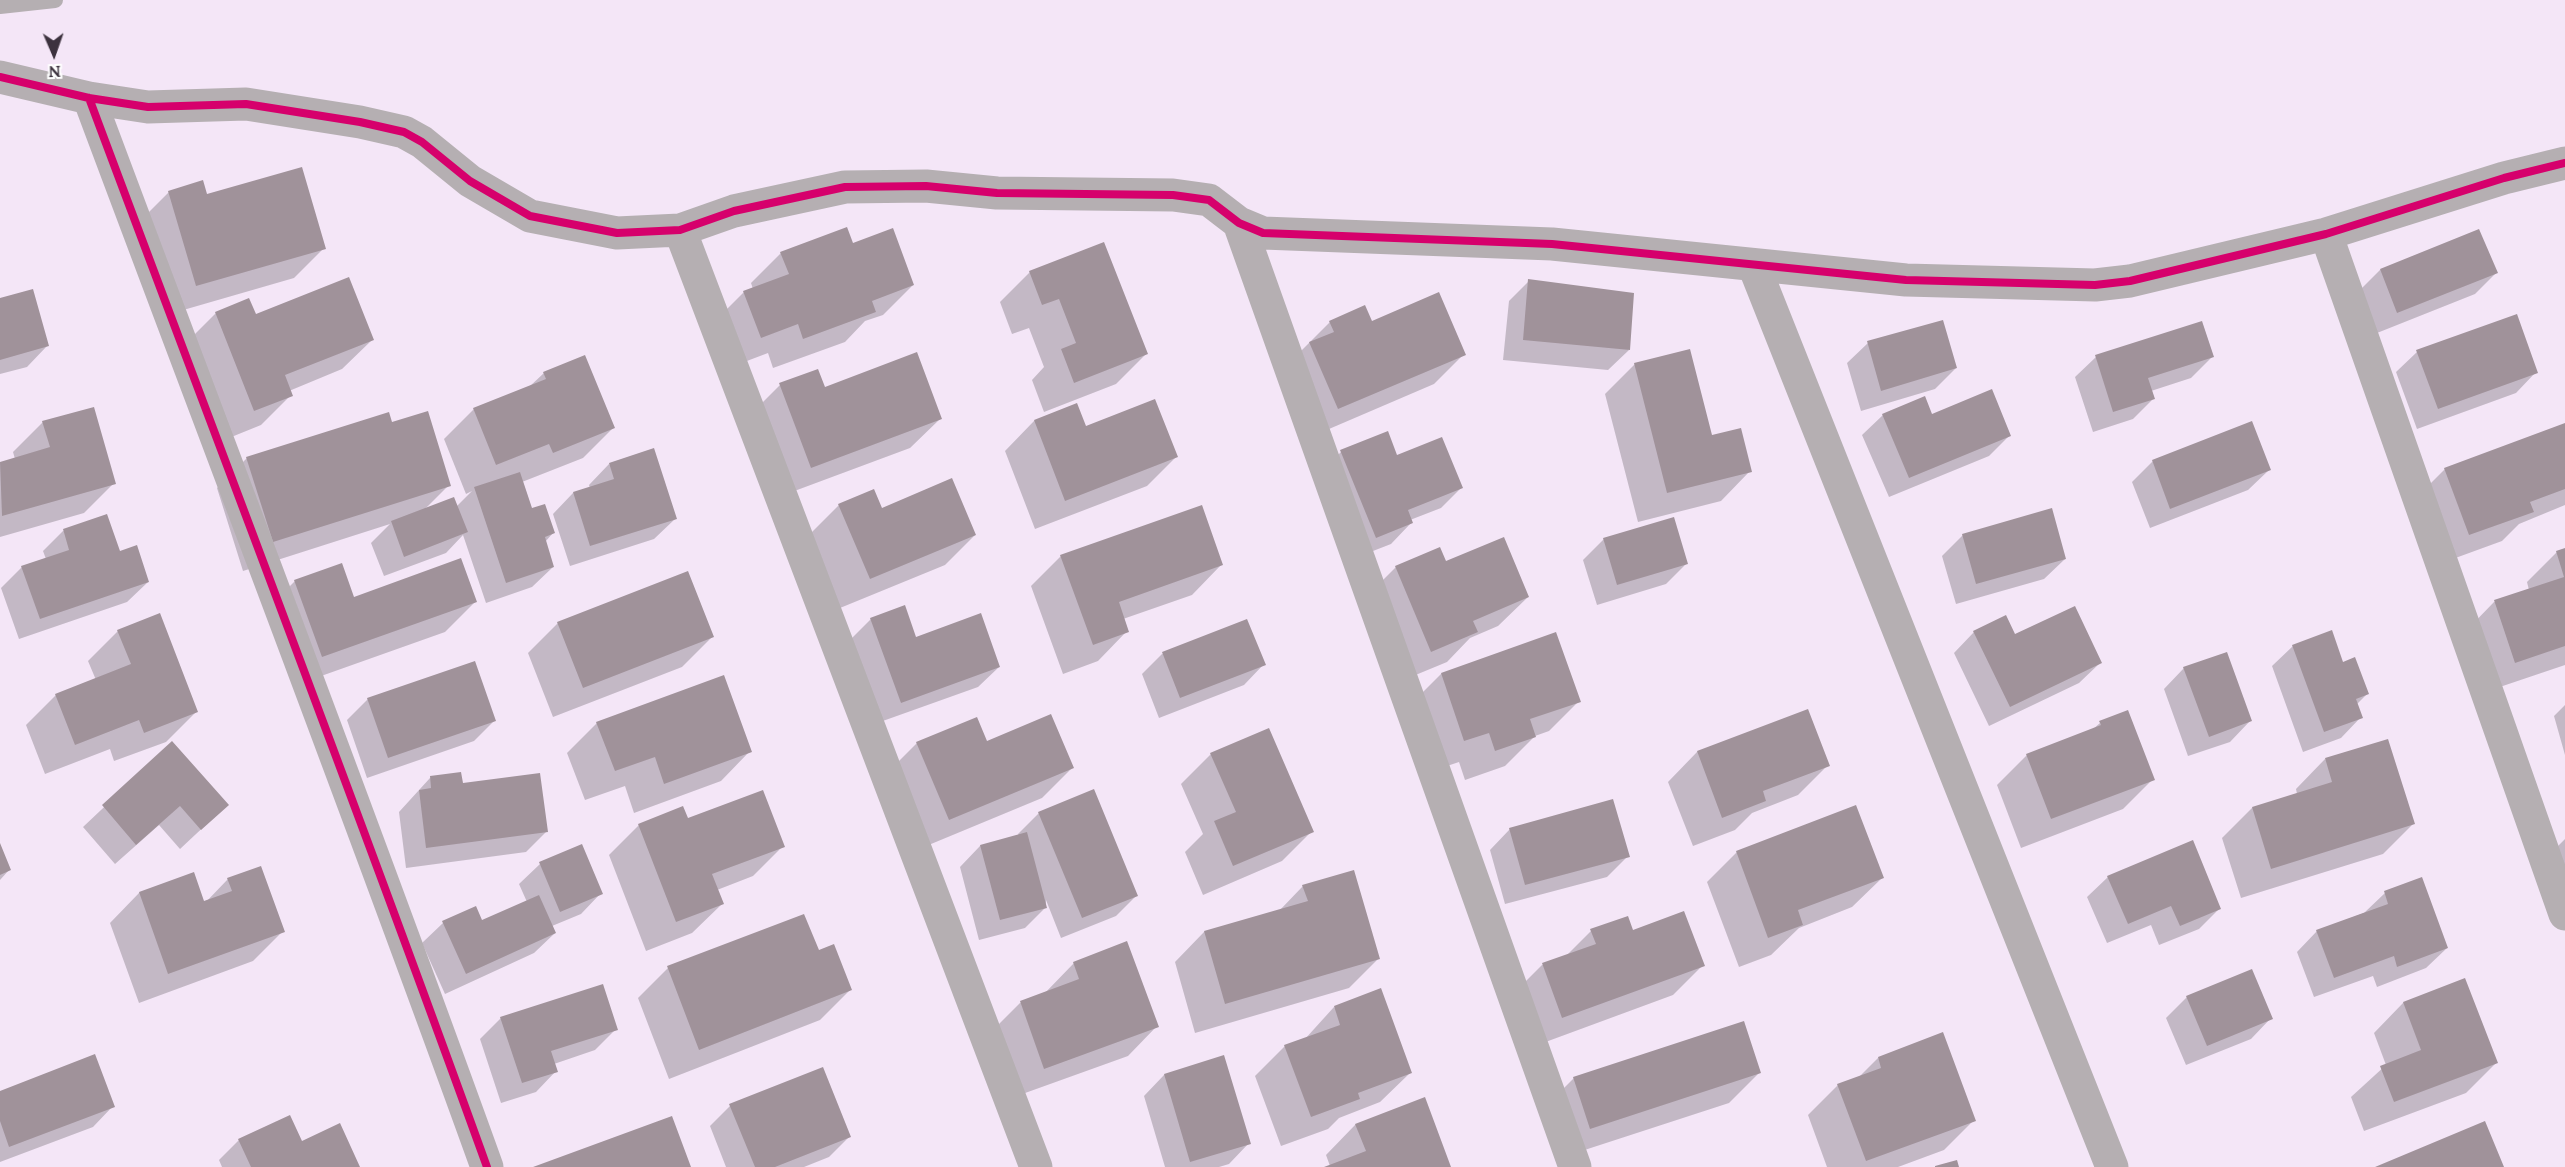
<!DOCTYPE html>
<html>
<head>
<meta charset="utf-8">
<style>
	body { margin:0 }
	#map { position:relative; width:2565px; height:1167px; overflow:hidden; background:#f4e6f7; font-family:Lora,serif }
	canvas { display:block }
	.north { position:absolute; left:24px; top:24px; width:60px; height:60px; -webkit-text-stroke:4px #fff; paint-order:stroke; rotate:178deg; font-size:16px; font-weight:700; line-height:24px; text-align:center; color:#3c323e }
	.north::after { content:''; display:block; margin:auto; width:21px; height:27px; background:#3c323e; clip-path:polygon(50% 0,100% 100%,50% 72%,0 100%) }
</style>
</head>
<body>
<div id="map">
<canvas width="2565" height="1167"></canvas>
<div class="north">N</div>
</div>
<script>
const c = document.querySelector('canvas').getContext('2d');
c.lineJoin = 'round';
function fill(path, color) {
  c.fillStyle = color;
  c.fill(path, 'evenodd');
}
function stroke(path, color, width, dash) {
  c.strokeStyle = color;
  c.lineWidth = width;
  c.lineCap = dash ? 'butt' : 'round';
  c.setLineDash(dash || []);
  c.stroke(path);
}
fill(new Path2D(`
	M169 192 206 196 324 248 294 278 166 315 139 222Z
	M852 245 913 285 883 315 865 321 845 342 773 368 768 353 731 367 714 322 744 292 753 289 751 283 781 253Z
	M2380 270 2496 273 2475 294 2377 333 2360 290Z
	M1030 272 1146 354 1116 384 1044 412 1032 380 1044 367 1029 328 1012 334 1000 302Z
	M1529 281 1629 350 1608 370 1503 360 1509 301Z
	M0 299 47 346 27 367 0 374Z
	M216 313 255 316 372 340 342 369 289 391 291 395 261 425 224 440 186 343Z
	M1330 322 1371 323 1464 354 1434 384 1308 438 1300 352Z
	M1868 343 1956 368 1935 389 1861 411 1847 363Z
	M2417 352 2536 372 2516 393 2417 429 2396 372Z
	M2096 357H2212L2191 378 2151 391 2153 399 2133 419 2093 432 2075 377Z
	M1635 364 1711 437 1750 471 1721 501 1638 522 1605 394Z
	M544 373 613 428 583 458 522 482 531 509 553 533 545 542 553 567 532 587 486 603 463 535 446 553 384 576 371 543 390 524 243 571 217 488 247 458 391 424 449 485 424 510 456 507 472 491 466 494 444 439 474 409 529 387Z
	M780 385 824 389 940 419 910 448 781 496 750 415Z
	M1077 405 1085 428 1177 456 1147 486 1035 529 1005 451 1034 421Z
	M1883 415 1931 416 2009 436 1989 456 1889 497 1862 435Z
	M43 422 114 483 84 513 0 537V463L15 459 13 452Z
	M2565 425V505L2519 524 2502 541 2439 564 2415 499 2445 469Z
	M1341 452 1396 457 1461 488 1441 508 1410 520 1411 523 1391 544 1355 558 1321 472Z
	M2153 461 2269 470 2248 490 2150 528 2132 482Z
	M609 464 675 519 654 539 570 566 553 514 573 493 590 488 589 485Z
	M839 505 881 510 975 535 945 565 840 608 809 535Z
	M106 516 119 553 148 582 127 602 19 639 1 588 22 567 46 559 43 551 63 531Z
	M1963 535 2065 559 2044 579 1956 604 1942 556Z
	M1604 539 1686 564 1666 584 1597 605 1583 560Z
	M2565 549V665L2485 692 2465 632 2494 602 2529 590 2527 582 2557 552Z
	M1061 556 1221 565 1192 595 1123 619 1127 631 1098 661 1063 674 1031 586Z
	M1445 563 1528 597 1498 626 1470 638 1447 662 1401 681 1366 597 1396 567Z
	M295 581 353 599 475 602 445 632 293 686 265 611Z
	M871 619 915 639 999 667 978 687 880 722 850 640Z
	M1246 620 1264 664 1244 685 1159 718 1142 674 1162 654Z
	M558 623 712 637 682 667 553 717 528 653Z
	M118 631 196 712 166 742 114 761 110 749 45 774 26 725 56 695 96 680 88 661Z
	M1974 632 2014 636 2100 663 2079 683 1989 726 1954 653Z
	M1555 634 1579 701 1549 731 1535 736 1505 766 1465 780 1459 762 1435 770 1411 704 1441 674Z
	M2293 646 2343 664 2367 694 2356 705 2361 717 2341 738 2303 752 2272 666Z
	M2184 668 2250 721 2230 742 2188 756 2164 689Z
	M368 699 494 721 474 741 367 778 347 720Z
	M2565 705V755L2554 716Z
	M1807 711 1828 765 1798 795 1752 813 1735 830 1693 846 1668 782 1697 752Z
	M597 723 750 751 721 781 634 813 625 786 585 800 567 753Z
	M2100 723 2153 779 2123 809 2021 848 1997 785 2027 755 2092 730Z
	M172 743 227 805 180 849 159 825 115 864 83 827Z
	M917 743H986L1072 768 1042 798 919 849 887 773Z
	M1211 754 1312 831 1282 861 1203 895 1185 852 1203 834 1181 784Z
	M2325 759 2413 824 2383 854 2241 898 2222 838 2252 808 2297 794 2296 789Z
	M430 778 462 785 547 831 526 852 406 868 399 812Z
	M1039 813 1137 895 1116 916 1061 938 1046 900V907L1025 928 979 940 960 867 980 846 1019 836 1018 834Z
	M687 820 783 846 753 876 717 890 722 904 692 933 646 951 609 855 639 825Z
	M1510 829 1628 856 1607 877 1505 904 1490 850Z
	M2565 839V882L2551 853Z
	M0 846 9 870 0 880Z
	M1737 852 1882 878 1852 907 1799 928 1771 955 1739 967 1707 882Z
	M540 864 601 893 581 914 552 926 555 933 534 953 445 994 422 943 443 923 482 922 527 902 519 884Z
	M193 874 204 904 228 879 283 931 253 961 139 1003 110 923 139 893Z
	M2108 877 2220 908 2199 929 2159 945 2151 925 2107 943 2087 897Z
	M1303 886 1379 958 1349 988 1195 1033 1175 962 1204 932 1279 911Z
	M2385 893 2447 948 2426 968 2377 987 2373 976 2314 997 2297 952 2317 931 2364 913Z
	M803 915 818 952 850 990 820 1020 669 1079 638 998 668 968Z
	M1591 931 1633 932 1703 965 1673 995 1532 1047 1513 994 1542 965 1565 957Z
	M1074 963 1157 1026 1128 1056 1014 1097 990 1033 1020 1003 1044 994Z
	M2464 980 2496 1063 2466 1093 2364 1131 2351 1097 2386 1065 2374 1033 2403 1003Z
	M2187 997 2271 1018 2251 1039 2186 1065 2166 1018Z
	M1334 1007 1410 1073 1380 1102 1339 1118 1328 1129 1281 1146 1255 1076 1285 1046 1305 1039Z
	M501 1018 616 1029 595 1050 554 1064 556 1071 536 1092 501 1103 480 1039Z
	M1223 1057 1249 1143 1229 1164 1219 1167H1165L1144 1096 1164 1075Z
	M1878 1058 1974 1120 1944 1150 1898 1167H1827L1808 1115 1838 1085 1858 1078Z
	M1759 1073 1729 1103 1560 1158 1544 1108 1574 1078Z
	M0 1092 113 1106 93 1127 0 1162Z
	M1424 1099 1450 1167H1327L1330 1166 1326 1155 1355 1125Z
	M730 1106 849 1137 829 1157 804 1167H726L710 1126Z
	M239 1140 302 1142 359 1167H222L219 1160Z`), '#0003');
fill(new Path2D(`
	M302 167 326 249 196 286 168 191 203 180 207 194Z
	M847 227 853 243 893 228 914 285 872 301 876 312 803 339 798 324 761 338 743 291 789 274 780 252Z
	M2479 229 2498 273 2397 313 2380 269Z
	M1104 242 1148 354 1074 383 1061 349 1076 343 1059 299 1042 305 1029 271Z
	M349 277 374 340 285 375 293 396 254 411 215 312 249 298 256 314Z
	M1528 279 1634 293 1630 350 1523 340Z
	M33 289 49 346 0 360V298Z
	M1439 292 1466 355 1338 409 1309 342 1334 332 1329 321 1365 305 1372 321Z
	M2517 314 2538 373 2438 409 2416 350Z
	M1943 320 1957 368 1881 391 1867 341Z
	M2202 321 2214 357 2148 378 2155 399 2113 412 2095 355Z
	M1690 349 1712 435 1741 428 1752 472 1667 493 1634 363Z
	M917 352 942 419 811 468 779 383 818 369 825 387Z
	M585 355 615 428 553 453 549 444 496 465 473 408 546 379 543 372Z
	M1992 389 2011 436 1909 478 1882 414 1925 396 1932 414Z
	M1155 399 1178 457 1065 501 1034 420 1077 403 1086 426Z
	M94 407 116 484 2 516 0 462 50 447 42 421Z
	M428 411 451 486 273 542 246 457 389 412 392 422Z
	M2252 421 2271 470 2170 509 2152 460Z
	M2565 423V489L2530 502 2534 512 2469 535 2444 468Z
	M1388 431 1397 455 1442 437 1463 488 1408 510 1413 523 1376 538 1340 450Z
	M654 448 677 519 590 546 573 492 614 479 609 463Z
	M520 472 532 508 545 504 555 533 545 537 554 567 506 583 474 487Z
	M952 478 976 535 870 579 838 504 874 489 882 508Z
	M454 497 468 532 404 557 391 521Z
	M1202 505 1223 565 1119 602 1129 632 1093 645 1060 555Z
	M2052 508 2066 559 1976 584 1962 534Z
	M107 514 120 551 137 545 149 582 40 619 21 566 69 550 63 529Z
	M1674 517 1688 564 1617 585 1603 538Z
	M1504 537 1529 597 1473 621 1478 632 1431 652 1395 566 1440 547 1446 561Z
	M2565 548V646L2515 663 2494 600 2564 577 2556 551Z
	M461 558 477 602 322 657 294 580 342 563 354 597Z
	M688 571 714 637 583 688 557 622Z
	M905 605 916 637 981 613 1000 667 901 703 870 618Z
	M2075 606 2102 663 2010 707 1973 631 2006 615 2015 634Z
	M160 613 198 712 144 733 139 720 75 745 55 694 131 664 117 630Z
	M1247 619 1266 665 1180 698 1162 652Z
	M2332 630 2343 662 2355 657 2369 694 2356 699 2363 718 2324 732 2292 645Z
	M1556 632 1581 702 1530 719 1536 737 1495 751 1489 733 1464 741 1441 673Z
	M2227 652 2252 721 2209 737 2183 667Z
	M475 661 496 721 388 758 367 698Z
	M724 675 752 752 664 784 655 757 615 771 596 722Z
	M1808 709 1830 766 1763 791 1766 801 1722 818 1697 751Z
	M2128 710 2155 780 2051 819 2026 754 2101 725 2099 721Z
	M1051 714 1074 768 949 820 916 742 977 717 987 741Z
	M1269 728 1314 832 1233 866 1214 821 1236 812 1210 753Z
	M2388 739 2415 824 2271 869 2252 807 2332 782 2325 758Z
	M172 741 229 805 201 830 180 806 136 845 102 805Z
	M461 772 463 783 540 773 548 832 426 848 419 790 431 788 430 776Z
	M1094 789 1138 896 1082 918 1038 812Z
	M763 790 785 847 712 874 724 904 676 922 638 824 683 806 688 818Z
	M1613 799 1630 857 1525 885 1509 828Z
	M1856 805 1884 878 1798 910 1803 925 1768 938 1736 851Z
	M1027 832 1047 908 1000 920 980 845Z
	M2193 840 2221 909 2180 926 2171 906 2128 924 2107 876Z
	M0 843 11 870 0 875Z
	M582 844 603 894 560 912 539 862Z
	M261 866 285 932 168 974 139 892 194 872 204 901 232 891 227 878Z
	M1354 870 1380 959 1225 1004 1204 931 1308 901 1302 885Z
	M2422 877 2448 948 2397 967 2394 956 2334 978 2316 930 2388 904 2384 891Z
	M539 895 556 933 466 974 442 921 476 906 482 920Z
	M1684 911 1705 966 1562 1018 1542 963 1596 944 1590 929 1628 916 1633 930Z
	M804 914 819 950 834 944 852 990 699 1050 667 966Z
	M1127 941 1159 1027 1044 1069 1020 1001 1079 979 1073 962Z
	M2252 969 2273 1019 2207 1046 2186 996Z
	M2465 978 2498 1063 2394 1102 2380 1066 2421 1050 2403 1002Z
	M603 984 618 1030 551 1051 558 1072 522 1083 500 1017Z
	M1381 988 1412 1073 1358 1093 1360 1099 1311 1117 1284 1045 1340 1025 1334 1006Z
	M1744 1021 1761 1073 1590 1129 1573 1077Z
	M1943 1032 1976 1121 1866 1161 1837 1084 1881 1068 1878 1057Z
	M95 1054 115 1107 9 1147 0 1121V1091Z
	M1224 1055 1251 1144 1190 1162 1164 1074Z
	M823 1067 851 1137 775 1167H755L729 1104Z
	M1425 1097 1451 1167H1324L1366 1151 1355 1124Z
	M290 1115 302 1141 340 1123 360 1167H251L238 1139Z
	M672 1116 691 1167H533Z
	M2485 1121 2504 1167H2375Z
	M1957 1160 1959 1167H1935V1166Z`), '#a0929a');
stroke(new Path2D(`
	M0 6 55 0`), '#b5afb2', 16);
stroke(new Path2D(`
	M0 77 89 98 148 107 246 104 360 122 404 132 422 142 470 181 530 216 617 233 680 230 734 211 845 187 926 186 997 193 1173 195 1209 200 1239 223 1263 233 1552 244 1906 280 2095 285 2130 281 2326 234 2504 178 2565 163
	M89 98C222 454 358 809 487 1167
	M1239 223 1575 1167
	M680 230 1036 1167
	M2326 234 2565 914
	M1754 266 2112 1167`), '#b5afb2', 33);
stroke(new Path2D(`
	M0 77 89 98 148 107 246 104 360 122 404 132 422 142 470 181 530 216 617 233 680 230 734 211 845 187 926 186 997 193 1173 195 1209 200 1239 223 1263 233 1552 244 1906 280 2095 285 2130 281 2326 234 2504 178 2565 163
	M89 98C222 454 358 809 487 1167`), '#d6006c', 8);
</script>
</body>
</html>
